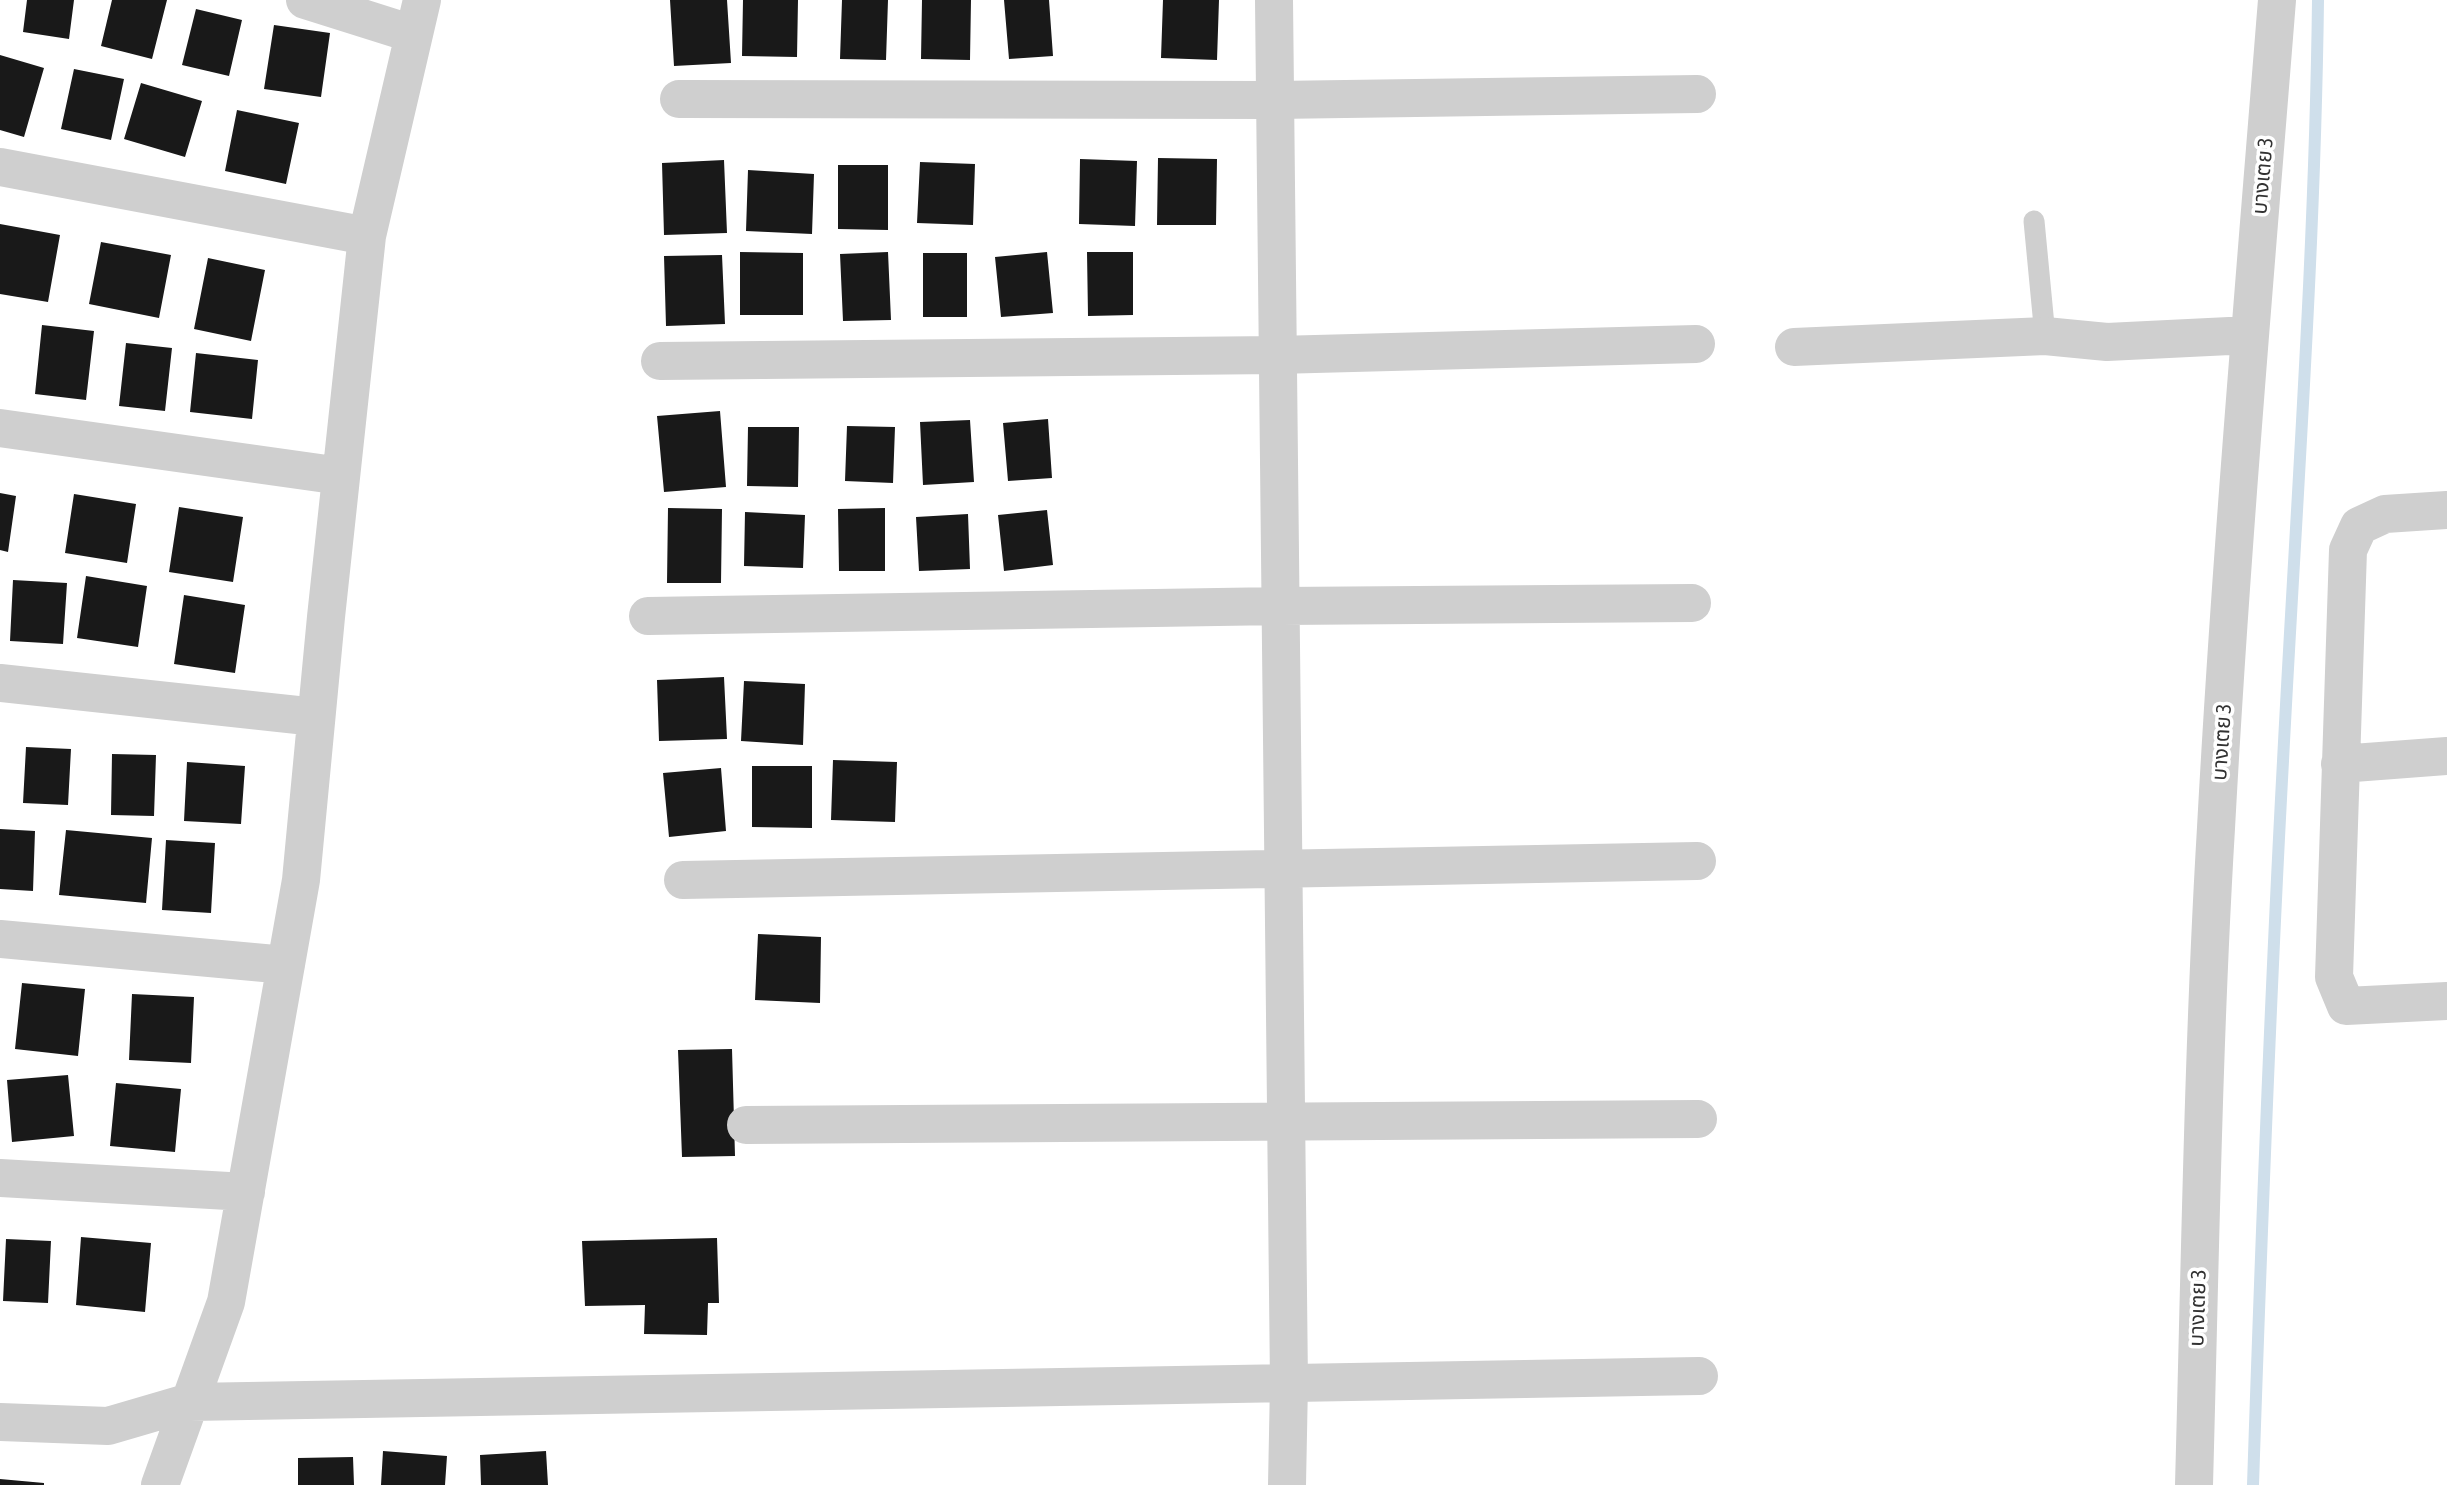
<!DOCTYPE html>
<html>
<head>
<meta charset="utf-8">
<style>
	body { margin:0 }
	canvas { display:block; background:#fff }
</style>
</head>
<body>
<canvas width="2447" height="1485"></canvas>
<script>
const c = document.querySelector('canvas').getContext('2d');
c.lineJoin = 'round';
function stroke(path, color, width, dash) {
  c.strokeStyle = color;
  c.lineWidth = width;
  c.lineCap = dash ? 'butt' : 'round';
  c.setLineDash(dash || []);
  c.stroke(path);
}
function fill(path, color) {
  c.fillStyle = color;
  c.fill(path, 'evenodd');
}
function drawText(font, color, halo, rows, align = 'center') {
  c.font = font + ' "Asap Condensed","Noto Sans Thai",sans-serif';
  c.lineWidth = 7;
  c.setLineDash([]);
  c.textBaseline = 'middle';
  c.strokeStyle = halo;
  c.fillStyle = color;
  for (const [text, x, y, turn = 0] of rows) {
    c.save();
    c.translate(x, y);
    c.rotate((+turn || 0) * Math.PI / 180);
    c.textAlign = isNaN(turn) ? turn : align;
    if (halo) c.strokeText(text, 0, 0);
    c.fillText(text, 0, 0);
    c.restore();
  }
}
stroke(new Path2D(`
	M2253 1485C2261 1244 2270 1002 2283 761 2296 508 2315 254 2318 0`), '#cfdfeb', 12);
fill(new Path2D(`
	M27 0H74L69 39 23 32Z
	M112 0H167L152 59 101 46Z
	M670 0H727L731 63 674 66Z
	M743 0H798L797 57 742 56Z
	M842 0H888L886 60 840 59Z
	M922 0H971L970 60 921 59Z
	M1004 0H1049L1053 56 1009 59Z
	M1163 0H1219L1217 60 1161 58Z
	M196 9 242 20 229 76 182 65Z
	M274 25 330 33 321 97 264 89Z
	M0 55 44 68 24 137 0 130Z
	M74 69 124 79 111 140 61 129Z
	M141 83 202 101 185 157 124 139Z
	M237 110 299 123 286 184 225 171Z
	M1158 158 1217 159 1216 225H1157Z
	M1080 159 1137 161 1135 226 1079 224Z
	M724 160 727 233 664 235 662 163Z
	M920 162 975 164 973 225 917 223Z
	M838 165H888V230L838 229Z
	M748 170 814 174 812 234 746 231Z
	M0 224 60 235 48 302 0 294Z
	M101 242 171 255 159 318 89 304Z
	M740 252 803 253V315H740Z
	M888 252 891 320 843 321 840 254Z
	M1047 252 1053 313 1001 317 995 257Z
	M1087 252H1133V315L1088 316Z
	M923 253H967V317H923Z
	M722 255 725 324 666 326 664 256Z
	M208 258 265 270 251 341 194 329Z
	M42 325 94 331 86 400 35 394Z
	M126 343 172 348 165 411 119 406Z
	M196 353 258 360 252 419 190 412Z
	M720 411 726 487 664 492 657 416Z
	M1048 419 1052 478 1008 481 1003 423Z
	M970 420 974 482 923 485 920 422Z
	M847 426 895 427 893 483 845 481Z
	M748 427H799L798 487 747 486Z
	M0 493 16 496 8 552 0 550Z
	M74 494 136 504 127 563 65 553Z
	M179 507 243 517 233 582 169 572Z
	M668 508 722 509 721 583H667Z
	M885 508V571H839L838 509Z
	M1047 510 1053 565 1004 571 998 515Z
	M745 512 805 515 803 568 744 566Z
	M968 514 970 569 919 571 916 517Z
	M86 576 147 586 138 647 77 638Z
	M13 580 67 583 63 644 10 641Z
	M184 595 245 605 235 673 174 664Z
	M724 677 727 739 659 741 657 680Z
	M744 681 805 684 803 745 741 741Z
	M26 747 71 749 68 805 23 803Z
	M112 754 156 755 154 816 111 815Z
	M833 760 897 762 895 822 831 820Z
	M187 762 245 766 241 824 184 821Z
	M752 766H812V828L752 827Z
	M721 768 726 831 669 837 663 773Z
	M0 829 35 831 33 891 0 889Z
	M66 830 152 838 146 903 59 895Z
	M166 840 215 843 211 913 162 910Z
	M758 934 821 937 820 1003 755 1000Z
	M22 983 85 989 78 1056 15 1049Z
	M132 994 194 997 191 1063 129 1060Z
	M732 1049 735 1156 682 1157 678 1050Z
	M68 1075 74 1136 12 1142 7 1080Z
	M116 1083 181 1089 175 1152 110 1146Z
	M81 1237 151 1243 145 1312 76 1305Z
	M717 1238 719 1303H708L707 1335 644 1334 645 1305 585 1306 582 1241Z
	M6 1239 51 1241 48 1303 3 1301Z
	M383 1451 447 1456 445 1485H381Z
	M546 1451 548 1485H481L480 1455Z
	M353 1457 354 1485H298V1458Z
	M0 1479 44 1483V1485H0Z`), '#191919');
stroke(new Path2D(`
	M2034 221 2045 336`), '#cfcfcf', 21);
stroke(new Path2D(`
	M305 0 413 34
	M1274 0 1289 1383 1287 1485
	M679 99 1275 100 1697 94
	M0 167 367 236
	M1794 347 2045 336 2107 342 2250 335
	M660 361 1277 355 1696 344
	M0 428 341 476
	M2447 510 2385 514 2359 526 2348 550 2334 977 2346 1006 2447 1001
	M648 616 1281 606 1692 603
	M0 683 316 717
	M2340 764 2447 756
	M683 880 1697 861
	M0 939 286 965
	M746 1125 1698 1119
	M0 1178 246 1192
	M0 1422 108 1426 190 1402 1699 1376
	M160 1485 226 1302 301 880 326 617 367 236 422 0
	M2194 1485C2200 1266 2203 1046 2216 828 2231 551 2255 276 2277 0`), '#cfcfcf', 38);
drawText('21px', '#323232', '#fff', [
	["บางเตย 3",2263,176,-85],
	["บางเตย 3",2222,742,-86],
	["บางเตย 3",2198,1308,-88]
]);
</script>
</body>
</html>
